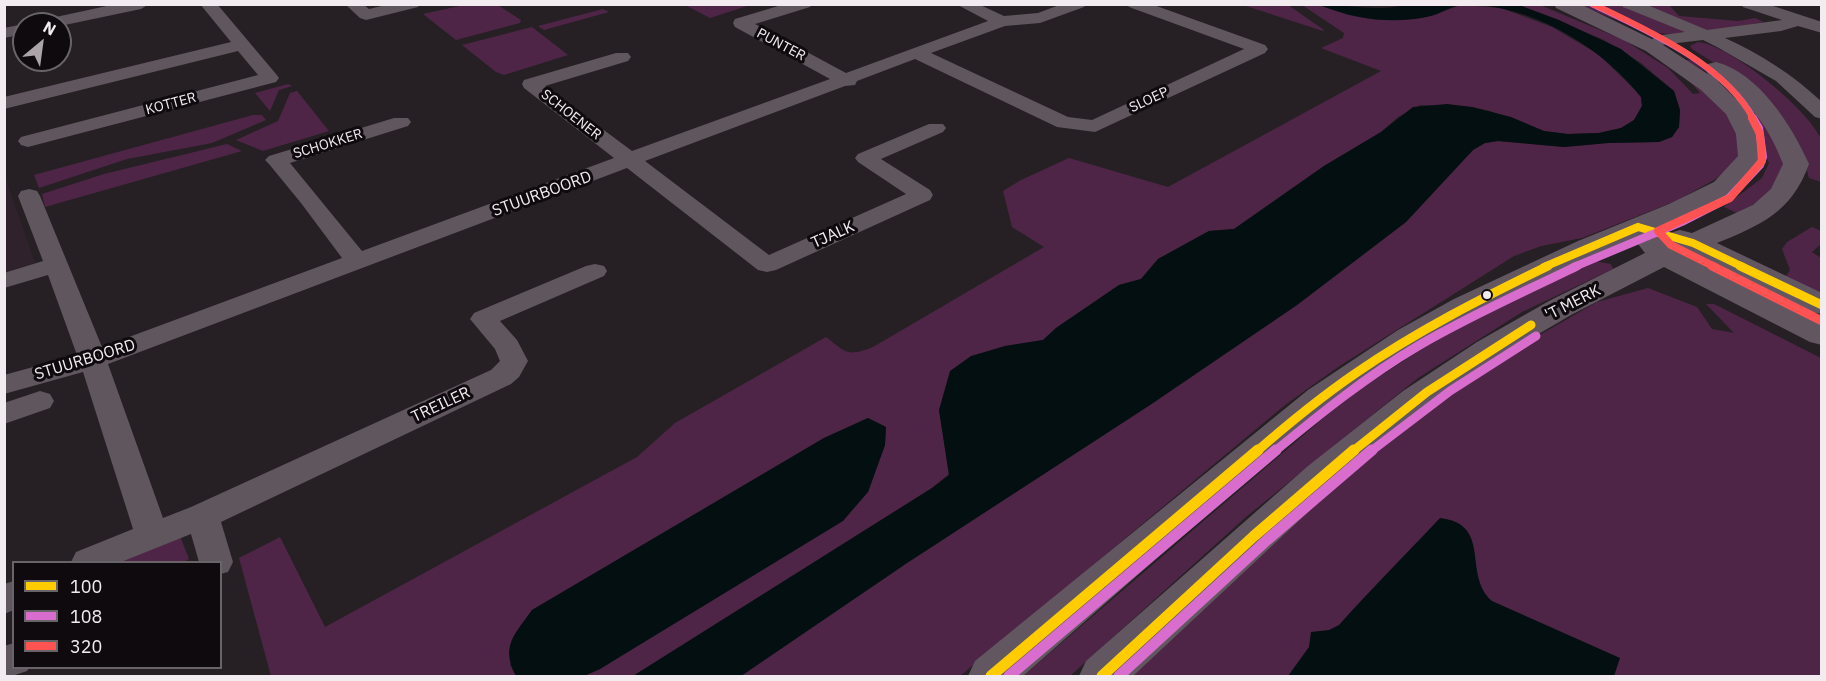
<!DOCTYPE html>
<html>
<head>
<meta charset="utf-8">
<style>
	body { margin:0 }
	#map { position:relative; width:1826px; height:681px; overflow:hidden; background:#262025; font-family:"IBM Plex Sans",sans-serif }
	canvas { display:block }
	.frame { position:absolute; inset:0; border:6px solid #f2ebf0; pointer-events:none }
	.legend { position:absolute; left:12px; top:561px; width:210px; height:108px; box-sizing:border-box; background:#0e0a0d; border:2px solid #696468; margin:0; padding:8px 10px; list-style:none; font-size:18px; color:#f2ebf0 }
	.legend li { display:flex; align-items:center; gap:12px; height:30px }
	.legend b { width:30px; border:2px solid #696468 }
	.north { position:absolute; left:12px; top:12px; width:60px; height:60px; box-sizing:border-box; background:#0e0a0d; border:2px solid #696468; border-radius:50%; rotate:29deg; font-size:16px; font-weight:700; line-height:24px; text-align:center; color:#f2ebf0 }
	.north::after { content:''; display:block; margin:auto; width:21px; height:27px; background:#aba4a9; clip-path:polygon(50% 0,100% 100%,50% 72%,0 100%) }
</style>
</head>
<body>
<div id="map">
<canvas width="1826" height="681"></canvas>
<div class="frame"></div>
<ul class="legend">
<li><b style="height:8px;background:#fc0"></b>100</li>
<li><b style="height:8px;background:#d86dce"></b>108</li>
<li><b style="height:8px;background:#ff5353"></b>320</li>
</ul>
<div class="north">N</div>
</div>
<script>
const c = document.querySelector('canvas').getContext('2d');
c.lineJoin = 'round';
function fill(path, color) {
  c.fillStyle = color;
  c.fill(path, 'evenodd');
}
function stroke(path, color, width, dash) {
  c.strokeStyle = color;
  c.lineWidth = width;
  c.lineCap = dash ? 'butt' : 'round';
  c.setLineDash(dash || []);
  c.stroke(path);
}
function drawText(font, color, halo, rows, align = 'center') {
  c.font = font + ' "IBM Plex Sans",sans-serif';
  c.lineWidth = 6;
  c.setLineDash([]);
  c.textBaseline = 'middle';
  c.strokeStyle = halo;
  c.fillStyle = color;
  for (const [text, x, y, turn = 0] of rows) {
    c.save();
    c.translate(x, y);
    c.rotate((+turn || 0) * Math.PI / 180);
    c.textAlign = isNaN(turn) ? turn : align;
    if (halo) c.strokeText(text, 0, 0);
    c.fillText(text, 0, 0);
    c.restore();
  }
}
fill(new Path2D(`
	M4 174 35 263 5 273H4Z`), '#30222c');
fill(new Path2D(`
	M496 4 521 20 520 23 456 40 423 14 464 5Z
	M685 5 750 4V5L710 18Z
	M1243 5H1288L1324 30 1323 31Z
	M1302 5H1319L1348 15 1377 20 1433 15 1461 5 1501 8 1552 27 1598 54 1634 89 1641 97 1642 106 1634 120 1621 128 1599 133 1568 134 1544 131 1490 111 1472 107 1420 105 1398 117 1381 132 1324 166 1234 229 1209 231 1158 259 1141 279 1119 285 1056 328 1043 340 1005 346 939 410 949 474 932 488 633 676H584L600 669 868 492 885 445 886 427 868 418 824 438 532 610 510 665 516 676H271L239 558 280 537 325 627 637 457 675 423 826 337C846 353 848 357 873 347L1044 247 1012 227 1003 191 1021 180 1069 158 1168 187 1381 71 1321 48 1343 38 1344 33Z
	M1519 5H1540L1624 40 1668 68 1693 94 1700 93C1679 66 1646 48 1616 32L1675 64 1705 87 1727 110 1742 143 1737 162 1714 180 1676 201 1582 238 1541 246 1514 256 1338 367 1285 405 960 676H741L907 563 1150 405 1297 305 1406 222 1473 150 1485 143 1498 141 1564 147 1608 143 1659 142 1672 137 1679 127 1680 110 1674 91 1641 63 1604 40Z
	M1580 5H1623L1684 29 1685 33C1650 39 1612 17 1580 5Z
	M1633 5H1669L1679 16 1738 21 1755 18 1764 22 1708 31Z
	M603 9 609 12 544 30 538 26Z
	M532 27 568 55 504 75 496 72 462 45Z
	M1698 42C1730 45 1806 108 1820 137 1826 148 1821 170 1821 182L1809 178 1803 156 1740 79 1692 49 1690 46Z
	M1683 60H1693L1722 78 1757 107 1784 158V177L1776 190 1739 214 1724 207 1762 178 1769 163C1763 150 1761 136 1755 123 1743 95 1710 71 1683 60Z
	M288 84 292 86 279 90 270 111 255 93Z
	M297 91 329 131 263 151 236 140 278 121 290 93Z
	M253 115H262L266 120 212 143 127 159 39 188 34 175Z
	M227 144 242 151 45 207 42 194 104 174Z
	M1812 227 1821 231V244L1812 252 1821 258V294L1786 276 1790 270 1782 249 1787 242Z
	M1594 261 1611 264 1613 269 1522 312 1418 378 1247 516 1070 676H1023L1348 397 1468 319 1534 292 1573 270Z
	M1648 288 1697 307 1712 329 1734 333 1706 304H1714L1821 358V676H1118L1274 544 1335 484 1381 443 1536 337 1597 302Z
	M180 536 189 559 184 562H114L165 540Z`), '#4f2547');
fill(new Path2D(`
	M1405 5H1462C1450 6 1442 13 1431 16 1393 25 1355 19 1319 5 1348 4 1378 12 1405 5Z
	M1481 5H1519L1559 20 1621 49 1674 91 1680 110 1679 127 1672 137 1659 142 1608 143 1564 147 1498 141 1485 143 1473 150 1406 222 1297 305 1150 405 907 563 741 676H633L932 488 949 475 939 410 950 371 971 356 1005 346 1043 340 1056 328 1119 285 1141 279 1158 259 1209 231 1234 229 1324 166 1381 132 1413 107 1447 104 1472 107 1511 117 1544 131 1568 134 1599 133 1621 128 1634 120 1642 106 1641 97C1603 49 1542 12 1481 5Z
	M868 418 886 427 885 445 868 492 843 521 600 669 584 676H516C500 646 515 634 532 610L824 438Z
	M1440 518C1493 524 1462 575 1492 601L1620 658 1614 676H1288L1309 647 1311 632 1329 630 1339 625C1372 588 1406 554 1440 518Z`), '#030f10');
fill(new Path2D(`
	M116 4H149L141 9 60 26V24H40L42 20Z
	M200 4H217L276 74 279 78 276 82 28 147 21 145 18 141 21 137 258 75 238 51 4 109V97L231 42Z
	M345 4H363L369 9 390 4H420L418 7 366 20 360 18Z
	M785 4H812L810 7 755 24 846 73 988 21 956 4H978L1004 16 1038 13 1062 4H1086L1084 7 1040 23 1005 26 931 53 1068 117 1092 120 1244 49 1129 7 1127 4H1151L1265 45 1268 49 1265 53 1095 132 1057 127 915 59 857 81 855 85 845 86 645 161 769 255 906 194 858 162 855 158 858 154 929 124H943L946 128 943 132 881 159 930 190 933 195 930 200 776 270 767 272 758 270 627 168 108 364 163 518 191 507 491 370 500 361 495 349 470 319 474 313 586 266 595 264 604 266 607 271 604 276 500 321 517 340 528 361 519 377 511 384 221 522 233 562 228 572 220 574V562H199L191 534 121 562H71L76 552 133 529 83 372 4 394V375L77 355 48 275 4 288V273L43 261 18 196 21 191 29 189 37 191 40 196 102 347 342 258 301 203 269 164 265 160 269 156 394 118H408L411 122 408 126 290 163 362 251 614 158 524 88 522 84 524 80 616 53H628L631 57 628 61 545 86 632 151 830 79 735 27 733 23 735 19Z
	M1621 4H1645L1707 30 1782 20 1743 7 1741 4H1767L1822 22V33L1798 26 1781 31 1725 38C1761 54 1793 75 1822 102V119L1815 117 1776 81 1717 47 1703 40 1661 45 1655 44 1652 40 1655 36 1685 32 1623 7Z
	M24 24V34L4 38V28Z
	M40 391 50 394 54 401 50 408 4 424V403Z
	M14 581V610L4 614V584Z
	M14 643V668H29L27 671 12 676H4V646Z`), '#60565d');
fill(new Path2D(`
	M1554 4H1580L1660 43 1717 80 1748 111 1760 134 1764 157 1760 162 1732 194 1689 216 1598 253 1476 313 1422 344 1332 406 1208 513 1023 676H968L975 661 1308 390 1398 330 1454 299 1578 241 1669 204 1714 182 1738 156 1736 134 1726 114 1701 90 1646 51 1556 8Z
	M1716 62C1759 73 1792 126 1809 164 1792 212 1761 225 1717 243L1822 293V314L1811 312 1692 254 1688 256 1822 322V345L1810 342 1664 267 1571 315 1501 356 1429 407 1336 486 1133 676H1079L1086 661 1308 466 1403 391 1477 342 1549 301 1645 253 1638 244 1643 238C1653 235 1660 235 1668 242L1666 239 1670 233 1680 230 1692 233 1753 205 1771 189 1783 164C1766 120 1747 100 1708 74L1705 69 1708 64Z`), '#625760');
stroke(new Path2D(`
	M1638 227 1693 243 1743 267
	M1544 267 1638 227`), '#fc0', 8);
stroke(new Path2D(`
	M1740 266 1822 305
	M1256 452C1288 424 1321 397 1356 373 1417 331 1482 298 1548 266
	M1352 452 1427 392 1531 325`), '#fc0', 9);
stroke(new Path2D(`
	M991 676 1258 450
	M1102 676 1254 536 1354 450`), '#fc0', 11);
stroke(new Path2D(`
	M1592 4C1647 31 1723 63 1754 119`), '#d86dce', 6);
stroke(new Path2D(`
	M1574 267 1684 221 1729 198 1760 165 1763 157 1759 128 1753 118`), '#d86dce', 8);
stroke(new Path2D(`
	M1274 452C1320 414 1367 376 1418 346 1469 316 1524 292 1577 266
	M1370 452 1450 391 1536 336`), '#d86dce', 9);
stroke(new Path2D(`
	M1009 676 1276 450
	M1119 676 1267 540 1372 450`), '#d86dce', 11);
stroke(new Path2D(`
	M1593 4C1646 29 1726 65 1753 119`), '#ff5353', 6);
stroke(new Path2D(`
	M1715 267 1671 245 1658 231 1730 198 1762 161 1760 134 1752 118`), '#ff5353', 8);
stroke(new Path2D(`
	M1712 266 1822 321`), '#ff5353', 9);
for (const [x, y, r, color] of [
	[1487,295,5,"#f2ebf0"]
]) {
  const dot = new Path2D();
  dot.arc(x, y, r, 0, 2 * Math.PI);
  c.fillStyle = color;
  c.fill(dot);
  stroke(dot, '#0e0a0d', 2);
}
drawText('14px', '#f2ebf0', '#0e0a0d', [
	["PUNTER",781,45,28],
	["SLOEP",1149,100,-25],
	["KOTTER",171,104,-15],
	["SCHOENER",571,115,38],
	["SCHOKKER",328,144,-17]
]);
drawText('16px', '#f2ebf0', '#0e0a0d', [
	["STUURBOORD",542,194,-20],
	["TJALK",833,235,-24],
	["'T MERK",1573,303,-27],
	["STUURBOORD",85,360,-17],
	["TREILER",441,405,-25]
]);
</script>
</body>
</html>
